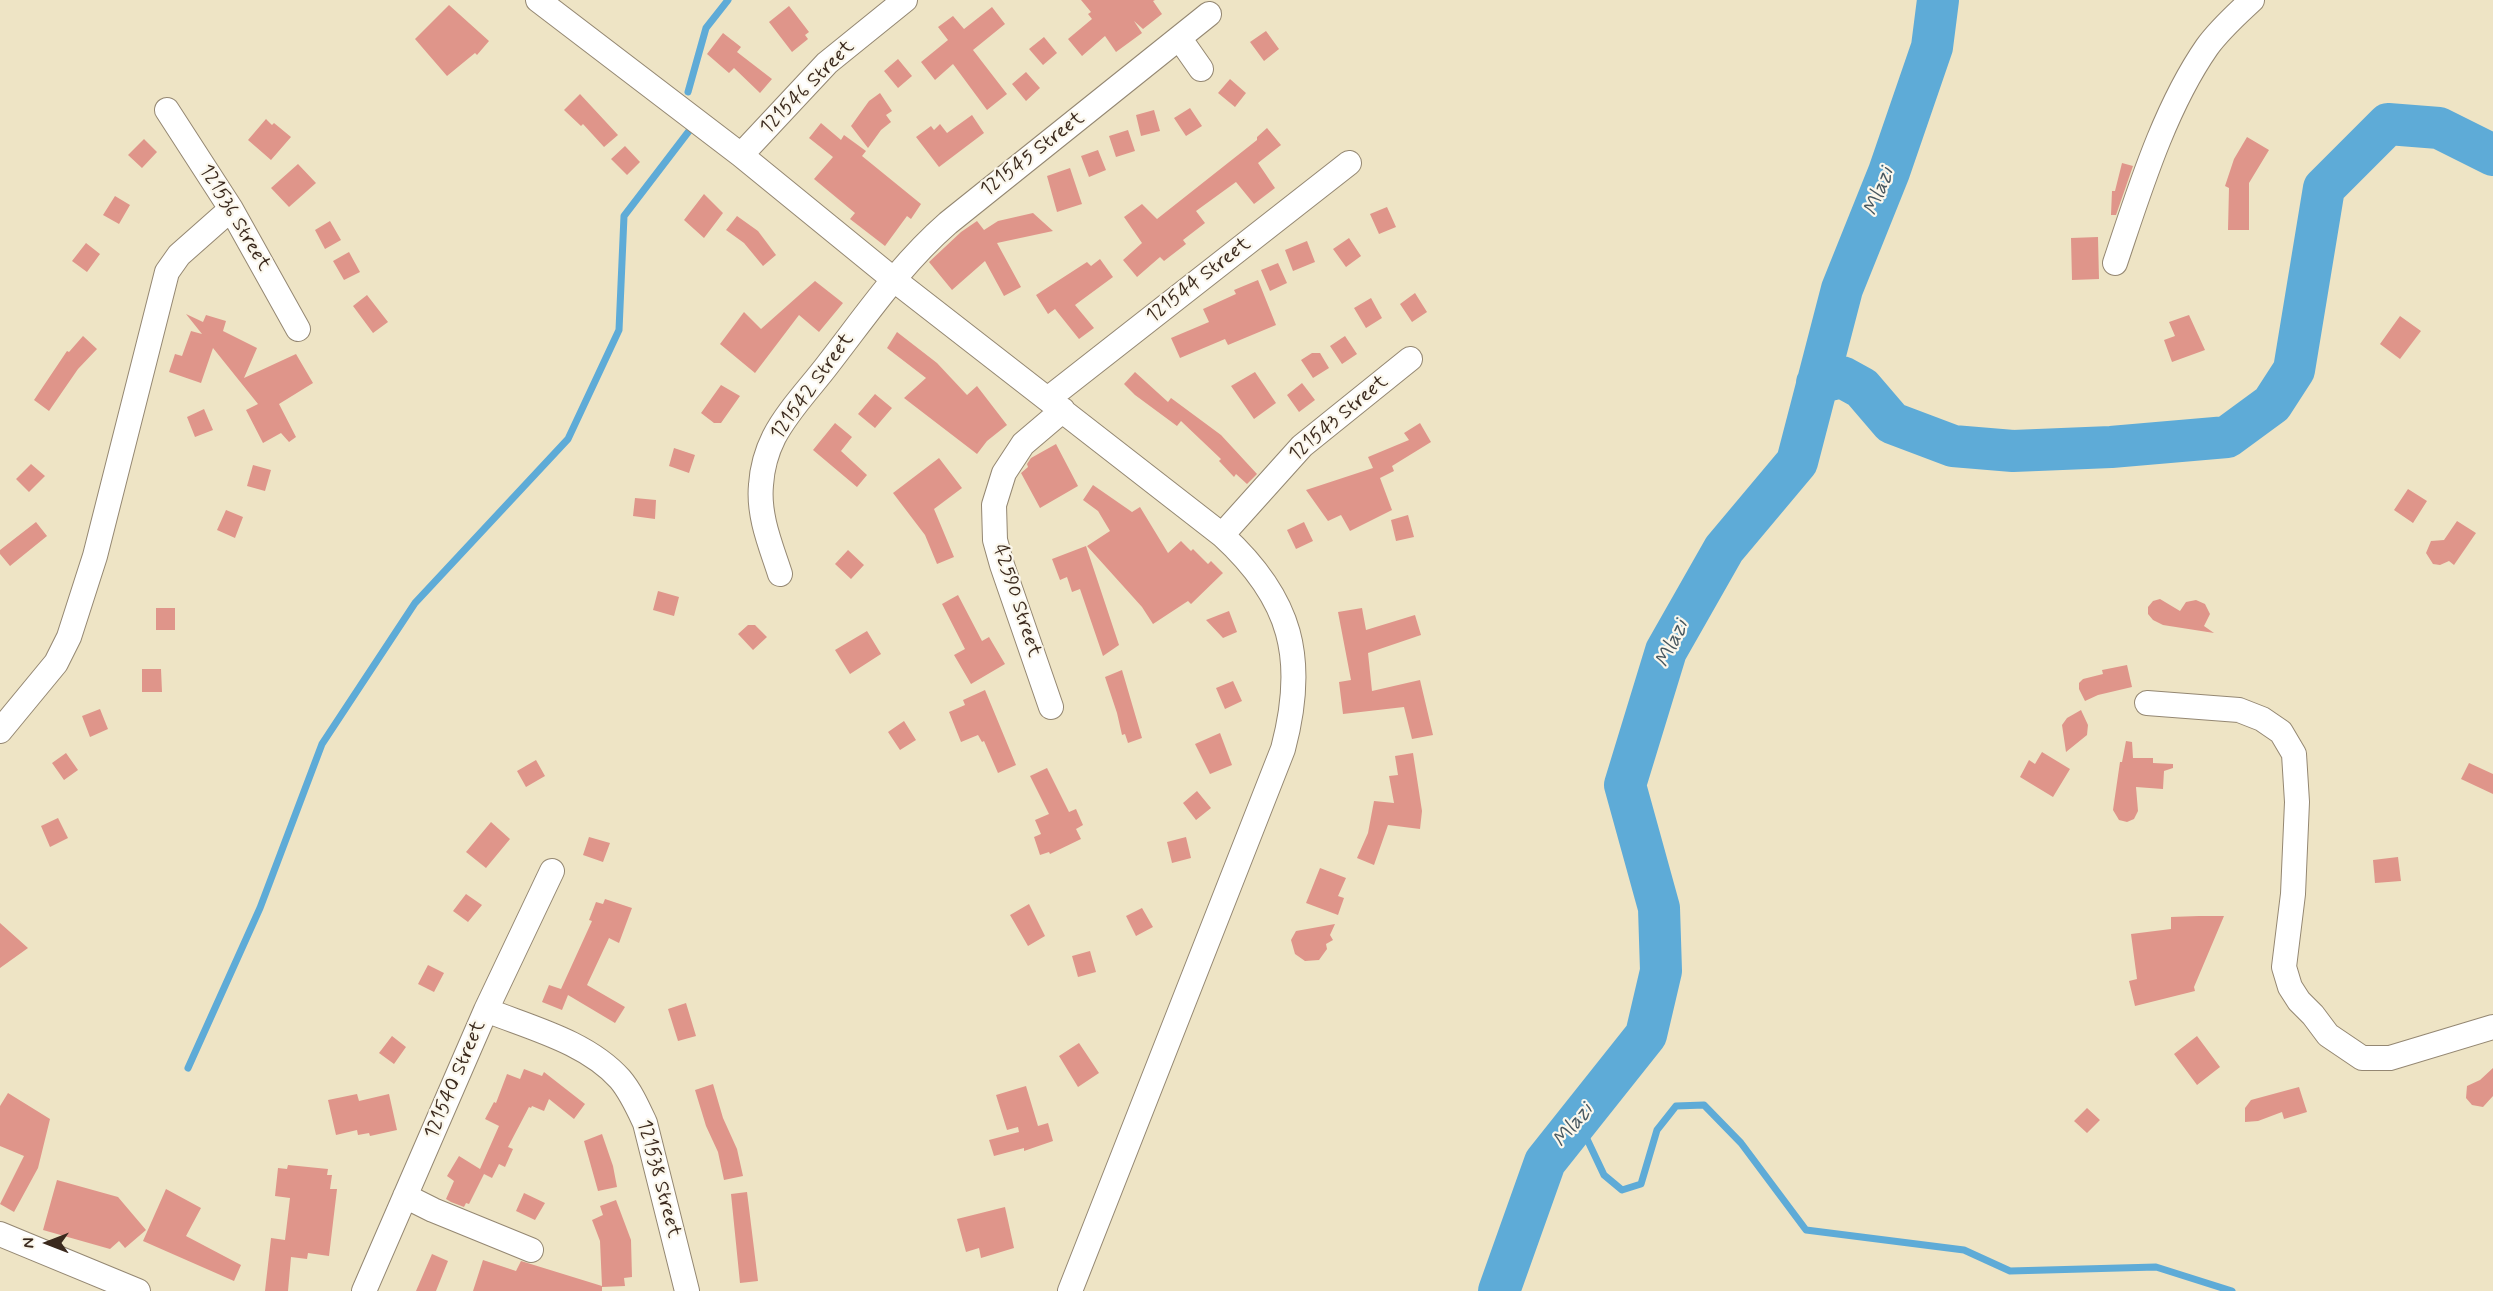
<!DOCTYPE html>
<html>
<head>
<meta charset="utf-8">
<style>
	body { margin:0 }
	#map { position:relative; width:2493px; height:1291px; overflow:hidden; background:#eee4c5; font-family:Mynerve,sans-serif }
	canvas { display:block }
	.north { position:absolute; left:18px; top:1213px; width:60px; height:60px; -webkit-text-stroke:4px #fbf7ec; paint-order:stroke; rotate:270deg; font-size:16px; font-weight:700; line-height:24px; text-align:center; color:#3b2a1e }
	.north::after { content:''; display:block; margin:auto; width:21px; height:27px; background:#3b2a1e; clip-path:polygon(50% 0,100% 100%,50% 72%,0 100%) }
</style>
</head>
<body>
<div id="map">
<canvas width="2493" height="1291"></canvas>
<div class="north">N</div>
</div>
<script>
const c = document.querySelector('canvas').getContext('2d');
c.lineJoin = 'round';
function stroke(path, color, width, dash) {
  c.strokeStyle = color;
  c.lineWidth = width;
  c.lineCap = dash ? 'butt' : 'round';
  c.setLineDash(dash || []);
  c.stroke(path);
}
function fill(path, color) {
  c.fillStyle = color;
  c.fill(path, 'evenodd');
}
function drawText(font, color, halo, rows, align = 'center') {
  c.font = font + ' Mynerve,sans-serif';
  c.lineWidth = 4.5;
  c.setLineDash([]);
  c.textBaseline = 'middle';
  c.strokeStyle = halo;
  c.fillStyle = color;
  for (const [text, x, y, turn = 0] of rows) {
    c.save();
    c.translate(x, y);
    c.rotate((+turn || 0) * Math.PI / 180);
    c.textAlign = isNaN(turn) ? turn : align;
    if (halo) c.strokeText(text, 0, 0);
    c.fillText(text, 0, 0);
    c.restore();
  }
}
stroke(new Path2D(`
	M688 92 706 28 728 0
	M188 1068 260 908 322 744 415 603 568 439 619 330 624 216 689 131
	M1578 1120 1604 1175 1622 1190 1641 1184 1657 1130 1676 1106 1704 1105 1741 1143 1806 1230 1964 1250 2010 1271 2156 1267 2232 1291`), '#5eabd7', 7);
stroke(new Path2D(`
	M1817 383 1842 377 1862 388 1892 423 1953 446 2013 451 2111 447 2227 437 2272 404 2294 370 2324 188 2388 124 2439 128 2493 155
	M1499 1291 1545 1162 1646 1035 1661 971 1659 908 1625 785 1666 651 1724 549 1797 462 1842 289 1889 172 1932 47 1938 0`), '#5eabd7', 42);
fill(new Path2D(`
	M1081 0H1155L1153 1 1162 14 1143 29 1134 21 1142 33 1116 52 1105 36 1082 56 1068 39 1092 19 1088 14 1091 12Z
	M449 5 489 41 477 55 475 53 447 76 415 39Z
	M789 6 809 32 805 35 808 39 792 52 769 22Z
	M992 7 1005 24 973 50 1007 94 987 110 953 64 935 80 921 62 948 40 938 27 953 16 964 29Z
	M1266 31 1279 49 1264 61 1250 42Z
	M723 33 741 47 737 52 772 79 760 93 734 68 729 73 707 54Z
	M1044 37 1057 53 1043 65 1029 49Z
	M898 59 912 76 898 88 884 71Z
	M1026 72 1040 88 1026 101 1012 84Z
	M1230 79 1246 93 1235 107 1218 93Z
	M880 93 892 111 886 115 891 122 881 130 868 148 851 126 869 101Z
	M580 94 618 135 604 147 583 124 581 126 564 110Z
	M1190 108 1202 126 1186 136 1174 118Z
	M1154 110 1160 131 1141 136 1136 115Z
	M972 115 984 133 939 167 916 137 931 126 934 130 940 124 947 133Z
	M266 119 272 125 274 123 291 137 271 160 248 140Z
	M821 123 841 140 844 135 866 151 862 156 921 204 911 219 907 216 885 246 850 219 855 213 814 179 833 157 809 138Z
	M1267 128 1281 145 1258 163 1275 188 1254 204 1236 182 1196 211 1205 223 1183 240 1186 244 1164 261 1160 257 1137 277 1123 260 1142 243 1124 217 1142 204 1157 219 1257 140V137Z
	M1128 130 1135 151 1116 157 1109 136Z
	M2247 137 2269 150 2249 183V230H2228L2229 188 2225 186 2234 159Z
	M144 139 157 152 142 168 128 155Z
	M625 146 640 162 627 175 611 159Z
	M1098 150 1106 170 1089 177 1081 156Z
	M2122 163 2133 166 2116 215H2111L2112 191H2115Z
	M298 164 316 183 289 207 271 188Z
	M1070 168 1082 204 1057 212 1047 176Z
	M704 194 723 213 704 238 684 220Z
	M115 196 130 205 119 224 103 215Z
	M1387 207 1396 227 1379 234 1370 214Z
	M1033 213 1053 231 997 243 1021 287 1004 296 985 261 952 290 929 262 961 232 977 221 984 230 998 221Z
	M737 216 758 231 776 255 763 266 744 243 726 230Z
	M330 221 341 240 325 249 315 230Z
	M2098 237 2099 279 2072 280 2071 238Z
	M1349 238 1361 256 1346 267 1333 249Z
	M1307 241 1315 262 1293 271 1285 250Z
	M86 243 100 254 87 272 72 261Z
	M349 252 360 272 344 280 333 261Z
	M1100 259 1113 277 1075 305 1094 328 1079 339 1055 309 1048 314 1036 295 1087 262 1091 266Z
	M1278 263 1287 283 1270 291 1261 270Z
	M1258 280 1276 325 1228 345 1225 339 1180 358 1171 338 1209 322 1203 309 1236 294 1234 290Z
	M815 281 843 303 819 332 799 315 755 373 720 344 744 312 761 329Z
	M1415 293 1427 312 1412 322 1400 304Z
	M367 295 388 322 373 333 353 306Z
	M1371 298 1382 318 1366 328 1354 308Z
	M186 314 203 322 206 315 226 321 223 331 257 348 244 378 296 354 313 383 279 404 296 437 289 442 281 433 263 443 246 410 258 404 213 348 201 383 169 372 175 354 182 356 191 331 202 334Z
	M2189 315 2205 350 2172 362 2164 340 2175 336 2169 322Z
	M2400 316 2421 331 2400 359 2380 344Z
	M897 332 937 363 967 395 977 386 1007 425 987 441 977 454 904 398 926 378 887 348Z
	M83 336 97 349 78 369 49 411 34 400 67 351 69 352Z
	M1345 336 1357 354 1342 364 1330 346Z
	M1312 353H1320L1329 368 1313 378 1301 360Z
	M1135 372 1168 402 1171 398 1221 435 1257 474 1247 484 1236 474 1234 477 1219 461 1221 459 1181 421 1177 426 1135 395 1124 384Z
	M1255 372 1276 403 1254 419 1231 386Z
	M1302 383 1315 400 1299 412 1287 395Z
	M721 385 740 396 721 423H714L701 413Z
	M875 394 892 408 875 428 858 414Z
	M204 409 213 430 195 437 187 417Z
	M835 423 852 437 841 451 867 475 857 487 813 450Z
	M1420 423 1431 442 1392 466 1394 471 1380 478 1392 510 1350 531 1341 515 1328 521 1306 490 1373 468 1368 457 1409 440 1404 433Z
	M1056 444 1078 486 1040 508 1021 473 1028 467 1027 464 1031 458Z
	M674 448 695 455 689 473 669 466Z
	M939 458 962 488 934 509 954 557 937 564 925 535 893 493Z
	M31 464 45 476 29 492 16 479Z
	M253 465 271 470 265 491 247 486Z
	M1093 485 1132 512 1140 507 1168 553 1181 541 1191 551 1193 549 1208 564 1211 561 1223 573 1191 604 1188 601 1153 624 1142 607 1087 546 1110 531 1098 511 1083 500Z
	M2408 489 2427 501 2413 523 2394 510Z
	M635 498 656 500 655 519 633 516Z
	M226 510 243 517 235 538 217 530Z
	M1408 515 1414 537 1396 541 1391 520Z
	M2457 521 2476 533 2454 565 2449 561 2440 565 2433 564 2426 553 2431 541 2444 540Z
	M36 522 47 536 10 566 0 554V550Z
	M1304 522 1313 541 1296 549 1287 530Z
	M1086 546 1119 645 1103 656 1080 589 1072 592 1067 577 1060 580 1052 559Z
	M848 550 864 565 851 579 835 564Z
	M658 591 679 597 674 616 653 610Z
	M958 595 982 641 989 637 1005 664 971 684 954 655 965 649 942 604Z
	M2160 599 2180 611 2186 602 2196 600 2205 604 2210 614 2204 626 2214 633 2163 625 2153 620 2148 614V607L2153 601Z
	M156 608H175V630H156Z
	M1362 608 1366 630 1415 615 1421 635 1368 653 1372 691 1420 680 1433 735 1412 739 1404 707 1343 714 1339 682 1351 680 1338 612Z
	M1229 611 1237 632 1223 638 1206 620Z
	M748 625H755L767 637 753 650 738 634Z
	M867 631 881 654 850 674 835 650Z
	M2127 665 2132 687 2098 695 2085 701 2079 689V683L2083 679 2103 674 2102 670Z
	M142 669H161L162 692H142Z
	M1122 670 1142 738 1128 743 1125 734 1122 735 1117 713 1105 677Z
	M1233 681 1242 701 1225 709 1216 688Z
	M985 690 1016 765 998 773 984 741 982 742 978 735 961 742 949 712 965 705 963 700Z
	M100 709 108 729 90 737 82 716Z
	M2081 710 2088 725 2087 735 2066 752 2062 725 2067 718Z
	M904 721 916 740 900 750 888 732Z
	M1220 733 1232 765 1210 774 1195 744Z
	M2126 741 2132 742 2133 758H2153V763L2173 764V768L2164 771 2163 789 2136 787 2138 811 2134 819 2127 822 2119 820 2113 810 2120 762H2122Z
	M2042 752 2070 769 2053 797 2020 777 2029 760 2035 764Z
	M66 753 78 770 64 780 52 763Z
	M1413 753 1422 811 1420 829 1388 825 1374 865 1357 858 1368 833 1374 801 1394 803 1389 776 1398 775 1395 756Z
	M536 760 545 776 526 787 517 771Z
	M2469 763 2493 774V794L2461 779Z
	M1047 768 1069 812 1076 809 1083 825 1076 829 1081 839 1050 854 1049 852 1040 855 1034 837 1041 834 1035 820 1049 814 1030 776Z
	M1197 791 1211 808 1196 820 1183 803Z
	M58 818 68 838 50 847 41 826Z
	M491 822 510 839 486 868 466 852Z
	M589 837 610 843 603 862 583 855Z
	M1186 837 1191 858 1172 863 1167 842Z
	M2398 857 2401 881 2375 883 2373 860Z
	M1320 868 1346 878 1338 896 1344 898 1338 915 1306 903Z
	M466 894 482 905 468 922 453 911Z
	M605 899 632 908 619 943 609 938 587 985 625 1007 615 1023 568 995 562 1010 542 1002 549 985 561 989 592 921 589 920 596 902 603 904Z
	M1029 904 1045 936 1028 946 1010 915Z
	M1142 908 1153 927 1136 936 1126 916Z
	M2199 916H2224L2194 987 2195 991 2135 1006 2129 981 2137 979 2131 934 2171 929V917Z
	M0 923 28 948 0 968Z
	M1335 924 1330 935 1333 940 1326 944 1327 949 1319 960 1305 961 1295 954 1291 940 1296 931Z
	M1090 951 1096 972 1078 977 1072 956Z
	M428 965 444 973 434 992 418 984Z
	M686 1003 696 1036 678 1041 668 1009Z
	M392 1036 406 1047 394 1064 379 1053Z
	M2197 1036 2220 1067 2197 1085 2174 1054Z
	M1079 1043 1099 1073 1078 1087 1059 1056Z
	M2493 1068V1096L2483 1107 2472 1105 2466 1098 2467 1086 2480 1080Z
	M524 1069 542 1076 544 1072 585 1104 574 1119 549 1099 544 1111 532 1106 531 1108 529 1107 508 1147 513 1149 505 1167 499 1164 492 1178 484 1174 469 1204 466 1203 464 1207 451 1202 446 1199 454 1181 447 1176 459 1156 480 1169 499 1126 485 1119 494 1102 496 1103 507 1074 520 1079Z
	M713 1084 723 1118 737 1149 743 1176 724 1180 718 1152 706 1126 695 1090Z
	M1026 1086 1038 1126 1048 1123 1053 1141 1024 1151V1148L994 1156 989 1140 1019 1132 1018 1127 1007 1130 996 1095Z
	M2299 1087 2307 1112 2284 1119 2282 1112 2258 1121 2245 1122V1108L2251 1100Z
	M8 1093 50 1119 38 1168 14 1212 0 1204 24 1156 0 1146V1106Z
	M357 1094 359 1101 389 1094 397 1130 370 1136 369 1133 358 1135 357 1130 336 1135 328 1100Z
	M2087 1108 2100 1120 2087 1133 2074 1121Z
	M602 1134 613 1166 617 1187 598 1191 584 1141Z
	M288 1165 328 1169 327 1175H332L330 1189H337L329 1256 308 1253 307 1259 291 1257 288 1291H265L271 1238 285 1240 290 1198 275 1196 278 1168 287 1169Z
	M57 1180 118 1197 146 1230 125 1248 119 1241 110 1249 43 1230Z
	M166 1189 201 1208 186 1236 241 1265 234 1281 143 1241Z
	M747 1192 758 1281 740 1283 731 1194Z
	M524 1193 545 1203 535 1220 516 1211Z
	M616 1200 631 1240 632 1277 624 1278 625 1286 602 1287V1291H473L483 1260 516 1271 521 1261 602 1286 600 1241 592 1220 603 1215 600 1206Z
	M1005 1207 1014 1248 981 1258 979 1248 966 1252 957 1219Z
	M432 1254 448 1261 436 1291H416Z`), '#df958a');
const street = new Path2D(`
	M538 0 741 155 893 279 1222 535C1292 599 1307 659 1283 749L1070 1291
	M1180 39 1201 69
	M167 110 231 209 298 329
	M741 155 827 63 905 0
	M2115 263C2139 192 2164 109 2207 47 2220 29 2236 15 2252 0
	M1049 398 1349 163
	M1222 535 1302 446 1410 359
	M780 574C771 546 758 516 761 485 762 469 767 451 774 437 788 410 811 387 829 363 867 314 901 264 948 223L1209 14
	M2147 703 2239 710 2262 719 2281 732 2294 754 2297 802 2293 894 2284 967 2290 987 2299 1001 2313 1015 2328 1035 2362 1058H2390L2493 1027
	M1051 707 1002 565 995 540 994 505 1004 473 1023 444 1063 410
	M0 731 56 663 69 637 95 556 167 272 179 255 231 209
	M486 1010C531 1028 587 1042 620 1079 631 1092 638 1108 645 1123L687 1291
	M405 1196 433 1210 531 1250
	M0 1234 138 1291
	M364 1291 486 1010 552 871`);
stroke(street, '#948772', 26);
stroke(street, '#fff', 24);
drawText('20px', '#3b2a1e', '#fbf7ec', [
	["121546 Street",808,88,-45],
	["121545 Street",1033,155,-38],
	["121536 Street",234,218,59],
	["121544 Street",1199,281,-38],
	["121542 Street",813,387,-54],
	["121543 Street",1339,419,-40],
	["42590 Street",1016,601,72],
	["121540 Street",456,1080,-67],
	["121538 Street",658,1179,75]
]);
drawText('italic 21px', '#47575f', '#fbf7ec', [
	["Mlazi",1880,192,-69],
	["Mlazi",1673,644,-65],
	["Mlazi",1574,1126,-51]
]);
</script>
</body>
</html>
